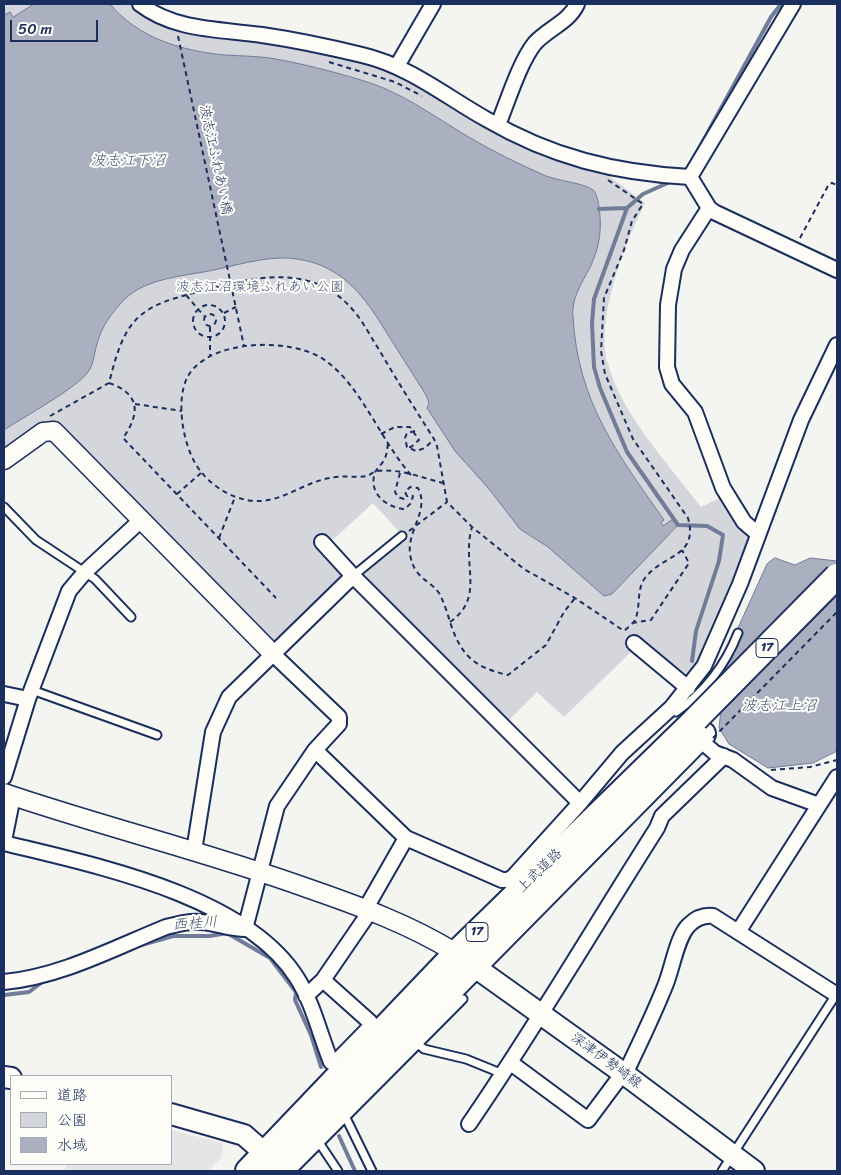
<!DOCTYPE html>
<html>
<head>
<meta charset="utf-8">
<style>
	body { margin:0 }
	#map { position:relative; width:841px; height:1175px; overflow:hidden; background:#f4f4f1; font-family:Sriracha,"Klee One",sans-serif }
	canvas { display:block }
	.frame { position:absolute; inset:0; border:5px solid #1b2f5e; pointer-events:none }
	.legend { position:absolute; left:10px; top:1075px; width:162px; height:90px; box-sizing:border-box; background:#fdfcf7; border:1px solid #a3aaba; margin:0; padding:6px 9px; list-style:none; font-size:15px; color:#1b2f5e }
	.legend li { display:flex; align-items:center; gap:10px; height:25px }
	.legend b { width:25px; border:1px solid #a3aaba }
	.scale { position:absolute; left:10px; top:20px; width:88px; height:22px; box-sizing:border-box; border:2px solid #1b2f5e; border-top:0; padding-left:6px; font-size:15px; line-height:18px; white-space:nowrap; color:#1b2f5e; -webkit-text-stroke:4px #fdfcf7; paint-order:stroke }
</style>
</head>
<body>
<div id="map">
<canvas width="841" height="1175"></canvas>
<div class="frame"></div>
<ul class="legend">
<li><b style="height:6px;background:#fdfcf7"></b>道路</li>
<li><b style="height:14px;background:#d4d6db"></b>公園</li>
<li><b style="height:14px;background:#aab0bf"></b>水域</li>
</ul>
<div class="scale">50 m</div>
</div>
<script>
const c = document.querySelector('canvas').getContext('2d');
c.lineJoin = 'round';
function fill(path, color) {
  c.fillStyle = color;
  c.fill(path, 'evenodd');
}
function stroke(path, color, width, dash) {
  c.strokeStyle = color;
  c.lineWidth = width;
  c.lineCap = dash ? 'butt' : 'round';
  c.setLineDash(dash || []);
  c.stroke(path);
}
function drawText(font, color, halo, rows, align = 'center') {
  c.font = font + ' Sriracha,"Klee One",sans-serif';
  c.lineWidth = 4;
  c.setLineDash([]);
  c.textBaseline = 'middle';
  c.strokeStyle = halo;
  c.fillStyle = color;
  for (const [text, x, y, turn = 0] of rows) {
    c.save();
    c.translate(x, y);
    c.rotate((+turn || 0) * Math.PI / 180);
    c.textAlign = isNaN(turn) ? turn : align;
    if (halo) c.strokeText(text, 0, 0);
    c.fillText(text, 0, 0);
    c.restore();
  }
}
fill(new Path2D(`
	M171 1130 223 1143 222 1157 208 1171H64L67 1164H171Z`), '#e4e5e6');
fill(new Path2D(`
	M4 4H132L147 15 349 59 384 70 425 89 551 157 606 174 645 203C625 243 595 319 608 364 622 415 669 465 701 507L724 496 751 535 702 651 689 675 650 651 634 649 564 717 537 692 505 724 358 575 404 537 373 503 323 549 345 577 277 646 244 620 52 422 4 453Z`), '#d4d6db');
const water = new Path2D(`
	M34 4H110C138 38 182 51 225 55 240 56 255 56 270 58 300 63 331 71 361 80 400 91 432 115 467 136 492 151 519 164 546 176 559 181 584 183 593 190 597 194 598 201 599 207 602 227 600 244 592 263 584 281 571 296 573 317 578 402 617 453 664 520L661 523 663 526 673 519 678 525 612 594 604 596 548 547 520 529 489 489 455 451 427 408 429 403 426 395C414 376 402 357 390 338 364 296 342 262 288 258 262 257 234 266 209 271 182 276 145 279 125 299 113 311 101 327 97 344 94 353 94 364 88 372 77 388 22 418 4 430V15L10 12 13 17Z
	M775 558 795 565 810 558 837 561V751L813 763 768 768 729 744 719 728 725 671 743 632 737 630 767 564Z`);
fill(water, '#aab0bf');
stroke(water, '#717c98', 1);
stroke(new Path2D(`
	M691 163 771 17 781 4
	M670 182 643 194 627 208 594 299 592 323 594 367 600 388 627 452 678 525 707 526 723 535 719 561 696 631 692 661
	M599 209 627 208
	M138 946 173 936H210L227 933 270 958 296 992 295 1000 311 1035 321 1067
	M4 995 29 992 45 980
	M339 1136 355 1171`), '#717c98', 4);
const service = new Path2D(`
	M4 507 36 540 95 579 131 617
	M353 576 402 536
	M32 690 157 735
	M676 712C705 692 725 666 738 633
	M418 1044 424 1049 466 1059 503 1074
	M331 1062 370 1022
	M346 1118 372 1171
	M320 1144 338 1171
	M292 1171 463 999
	M722 1171 837 993`);
const minor = new Path2D(`
	M140 4C175 31 220 29 262 35 296 40 329 47 362 55 409 66 445 96 486 119 551 157 615 173 690 177
	M397 66 433 4
	M498 125C507 103 520 61 535 43 549 28 569 22 577 4
	M690 177 793 4
	M690 177 709 208 714 212 837 270
	M709 208 682 250 674 269 668 305 667 367 672 384 695 412 723 488 744 522 758 534
	M322 542 353 576
	M634 643 688 688
	M273 654 339 717V724L315 750 406 838 502 880H508L513 877 517 883
	M4 694 28 699
	M708 747 715 753 733 760 772 788 819 805
	M4 777 28 699 69 591 85 572 140 521
	M4 841 13 796
	M4 843C93 865 245 895 297 978 313 1003 320 1035 331 1062
	M194 851 213 732 229 697 353 576 580 803
	M513 877 580 803 622 753 671 708 704 666 740 584 801 420 837 345
	M366 908 406 838
	M738 932 837 777
	M323 980 370 1022
	M4 982C60 977 114 948 166 927 178 924 189 921 201 922 216 923 230 929 245 929L277 806 315 750
	M306 996 323 980 371 910
	M511 1063 588 1120 623 1073
	M625 1074C639 1045 653 1016 665 986 672 970 677 936 689 925 696 918 704 915 713 916L837 995
	M469 1124C535 1028 594 927 657 828L662 816 724 756`);
const tertiary = new Path2D(`
	M4 460 43 432 54 431 273 654
	M4 793C104 827 207 852 307 888 359 906 409 924 456 953`);
const secondary = new Path2D(`
	M461 957 623 1073 754 1171
	M4 1077 11 1078
	M171 1114 244 1135 277 1164`);
const trunk = new Path2D(`
	M248 1171 456 953 696 719
	M272 1171 703 734`);
stroke(service, '#1b2f5e', 11);
stroke(minor, '#1b2f5e', 18);
stroke(tertiary, '#1b2f5e', 21);
stroke(secondary, '#1b2f5e', 24);
stroke(trunk, '#1b2f5e', 28);
stroke(new Path2D(`
	M178 36 244 346
	M329 62 395 82 422 96
	M608 180 643 204 632 221 624 250 604 298 601 351 605 374 633 439 688 518C699 557 663 554 645 578 636 590 641 607 635 620 633 624 627 628 624 631
	M800 238 829 184 832 183 837 185
	M186 295 204 316
	M193 321a16 16 0 1 1 32 0a16 16 0 1 1-32 0Z
	M224 313 236 307
	M204 320a6 6 0 1 1 12 0a6 6 0 1 1-12 0Z
	M210 327V356
	M109 383C141 394 140 414 123 438L276 598
	M135 404 182 411
	M50 416 109 383C115 360 122 330 141 315 158 301 180 297 201 291 253 277 312 262 353 310 363 321 370 336 378 348 396 379 415 409 434 439L437 446 447 502 472 527 524 569 575 598 624 631
	M415 431 407 433 405 438 407 447 416 451 425 448 434 439
	M381 434 395 427H410L419 440 411 447H407
	M388 444C387 449 387 455 384 460 381 466 375 469 374 476 370 495 388 508 405 509L411 503 413 496H407L405 492 410 487 418 488C430 510 407 530 410 554 414 579 429 579 439 593 444 602 447 612 450 622 461 655 473 667 508 675L546 645 564 612 575 598
	M400 473 395 492 398 497 404 499 408 496
	M411 475C381 441 361 386 326 361 294 337 210 338 188 376 174 401 184 453 202 473 210 483 224 493 236 497 274 511 295 485 329 478 341 475 355 478 367 476 370 475 373 472 377 471 398 468 423 478 443 483
	M177 494 201 473
	M409 531 447 502
	M219 538 235 497
	M450 622C486 597 461 564 472 527
	M632 623 651 620 689 563 682 550
	M771 770 810 767 837 760`), '#1b2f5e', 2, [5, 4]);
stroke(service, '#fdfcf7', 7);
stroke(minor, '#fdfcf7', 14);
stroke(tertiary, '#fdfcf7', 18);
stroke(secondary, '#fdfcf7', 20);
stroke(trunk, '#fdfcf7', 24);
const trunkBridge = new Path2D(`
	M696 719 837 576`);
stroke(trunkBridge, '#1b2f5e', 28, []);
stroke(new Path2D(`
	M713 738 837 612`), '#1b2f5e', 2, [5, 4]);
stroke(trunkBridge, '#fdfcf7', 24);
for (const [x, y, w] of [
	[767,648,22],
	[477,932,22]
]) {
  const box = new Path2D();
  box.roundRect(x - w / 2, y - 9.5, w, 19, 4);
  c.fillStyle = '#fdfcf7';
  c.fill(box);
  stroke(box, '#1b2f5e', 1);
}
drawText('bold 12px', '#1b2f5e', null, [
	["17",767,648],
	["17",477,932]
]);
drawText('14px', '#1b2f5e', '#fdfcf7', [
	["波志江ふれあい橋",215,160,78],
	["上武道路",540,871,-44],
	["深津伊勢崎線",606,1061,36]
]);
drawText('14px', '#49597d', '#fdfcf7', [
	["波志江沼環境ふれあい公園",260,287]
]);
drawText('italic 15px', '#46567b', '#fdfcf7', [
	["波志江下沼",128,161],
	["波志江上沼",779,706],
	["西桂川",195,924,-4]
]);
</script>
</body>
</html>
